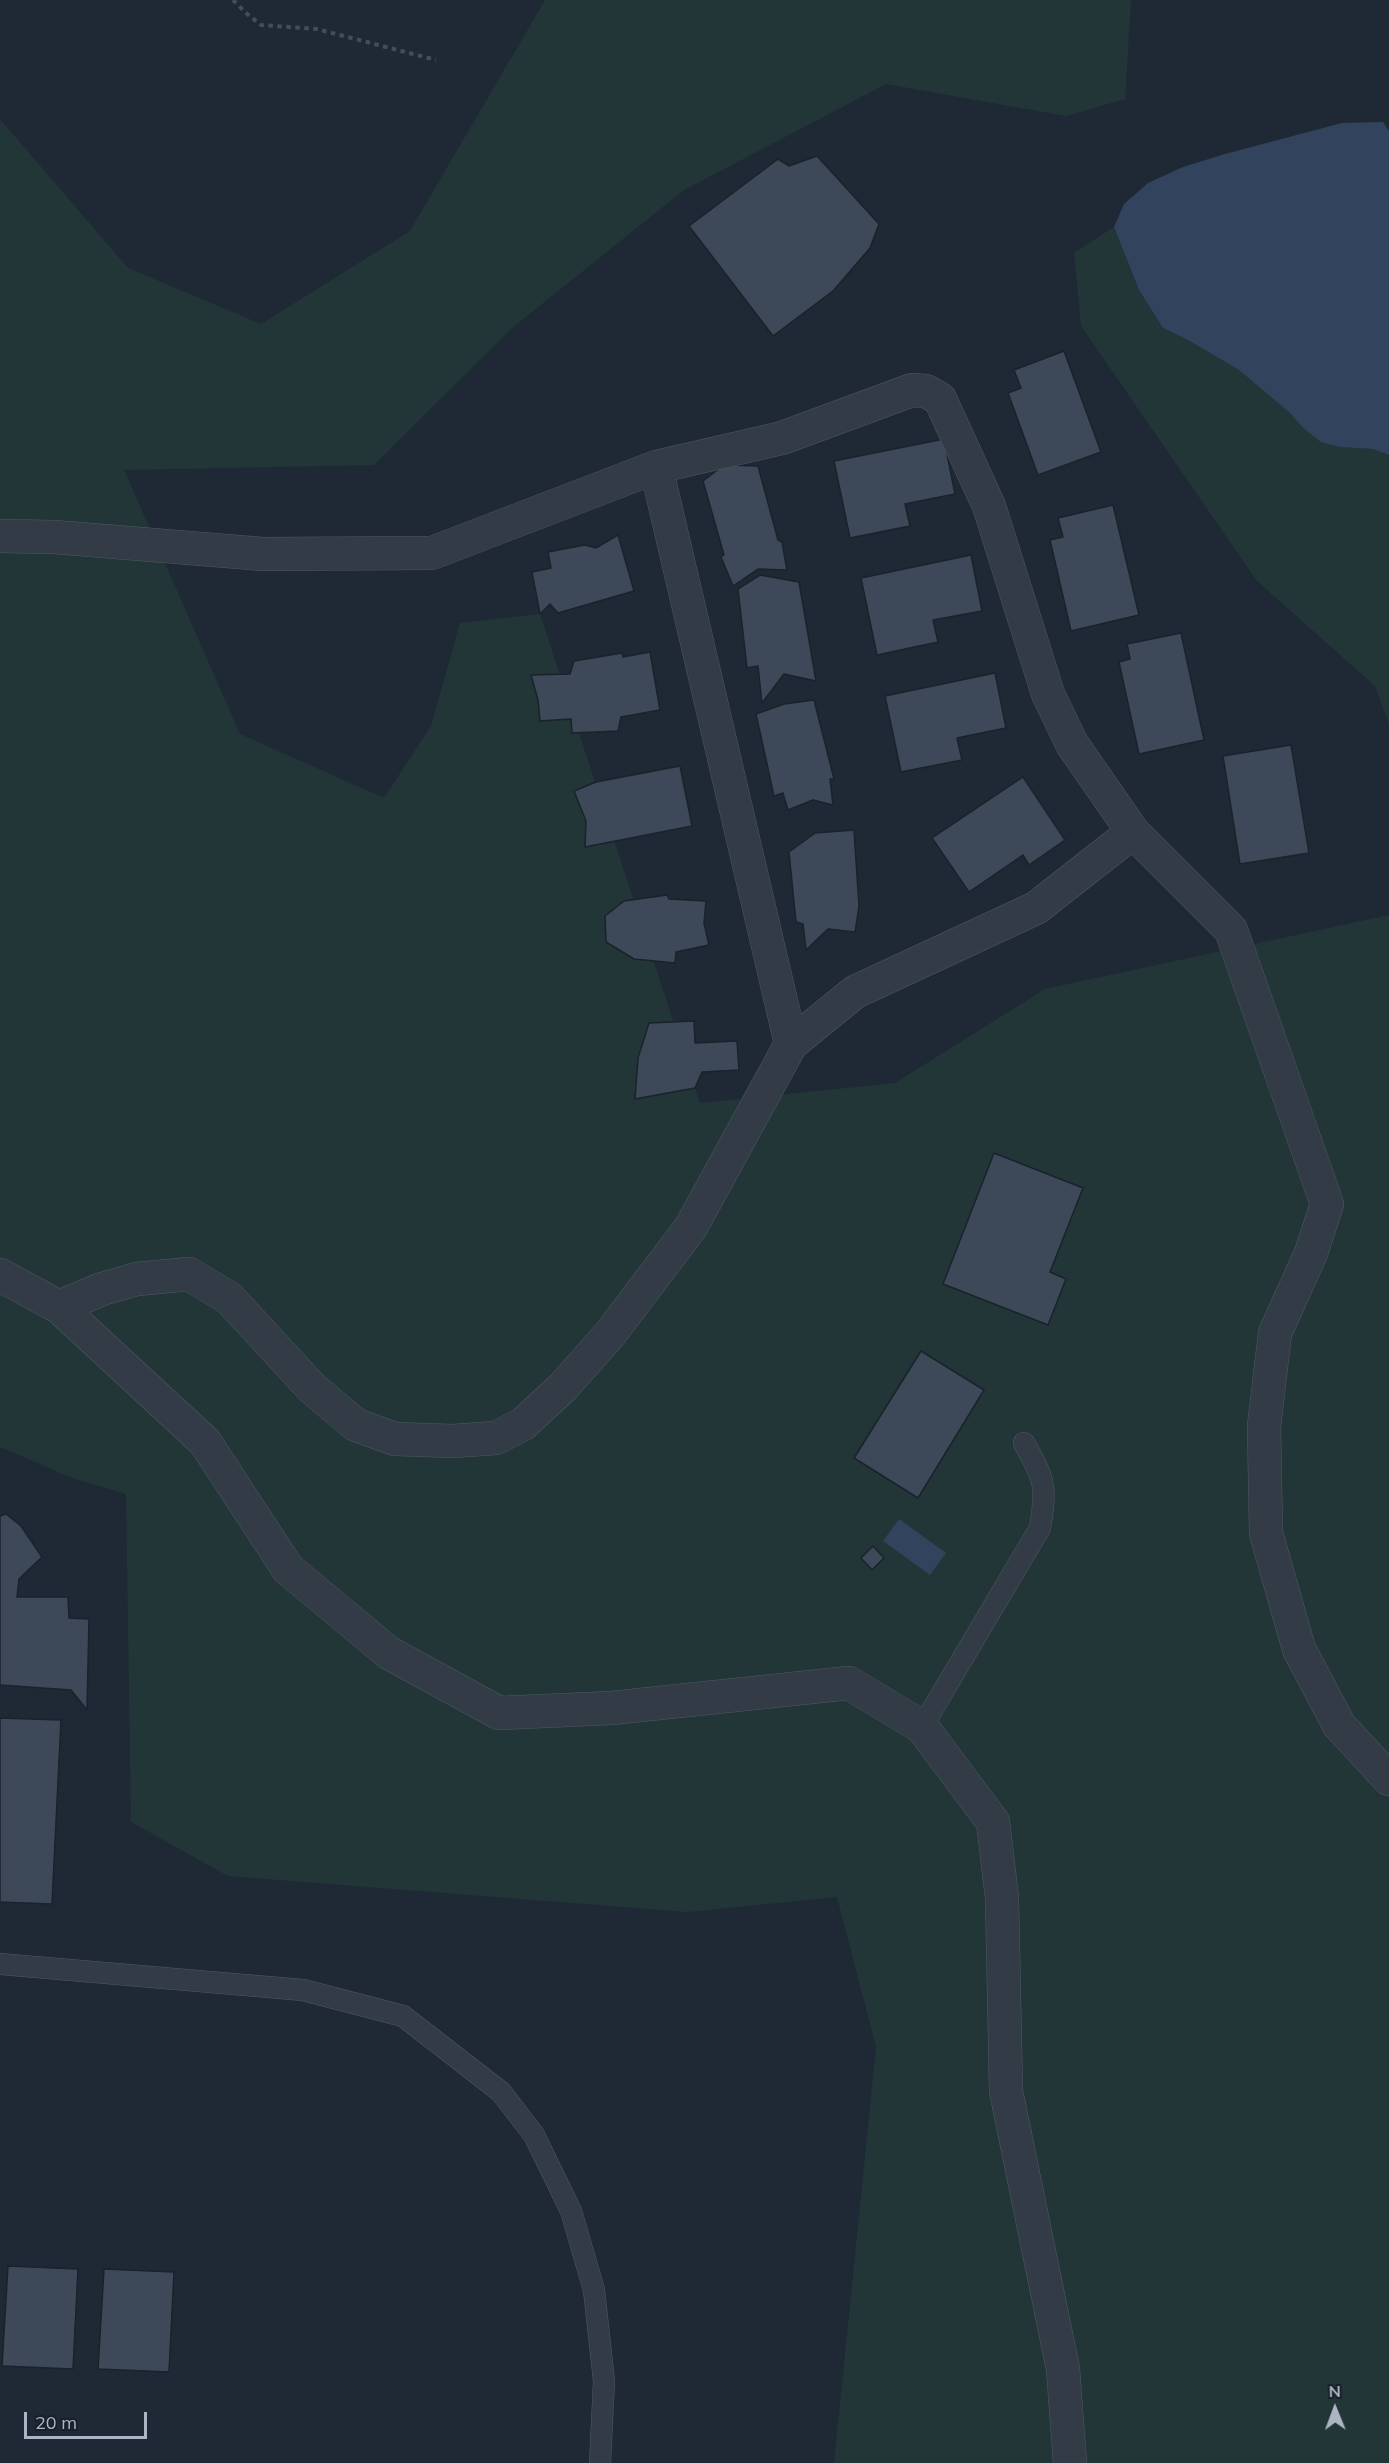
<!DOCTYPE html>
<html>
<head>
<meta charset="utf-8">
<style>
	body { margin:0 }
	#map { position:relative; width:1389px; height:2463px; overflow:hidden; background:#1f2935; font-family:Mulish,sans-serif }
	canvas { display:block }
	.north { position:absolute; left:1305px; top:2379px; width:60px; height:60px; -webkit-text-stroke:4px #18202a; paint-order:stroke; rotate:359deg; font-size:16px; font-weight:700; line-height:24px; text-align:center; color:#acb5c3 }
	.north::after { content:''; display:block; margin:auto; width:21px; height:27px; background:#acb5c3; clip-path:polygon(50% 0,100% 100%,50% 72%,0 100%) }
	.scale { position:absolute; left:24px; top:2412px; width:123px; height:27px; box-sizing:border-box; border:3px solid #acb5c3; border-top:0; padding-left:8px; font-size:18px; line-height:21px; white-space:nowrap; color:#acb5c3; -webkit-text-stroke:4px #18202a; paint-order:stroke }
</style>
</head>
<body>
<div id="map">
<canvas width="1389" height="2463"></canvas>
<div class="north">N</div>
<div class="scale">20 m</div>
</div>
<script>
const c = document.querySelector('canvas').getContext('2d');
c.lineJoin = 'round';
function fill(path, color) {
  c.fillStyle = color;
  c.fill(path, 'evenodd');
}
function stroke(path, color, width, dash) {
  c.strokeStyle = color;
  c.lineWidth = width;
  c.lineCap = dash ? 'butt' : 'round';
  c.setLineDash(dash || []);
  c.stroke(path);
}
fill(new Path2D(`
	M545 0H1131L1125 99 1066 116 886 84 684 190 512 328 374 465 124 470 240 734 384 798 431 726 460 623 540 614 700 1103 895 1083 1045 989 1389 915V2463H834L876 2047 837 1897 687 1912 228 1876 131 1822 126 1494 72 1478 0 1447V119L128 268 261 324 410 231Z
	M1114 227 1139 290 1163 328 1188 340 1239 370 1290 413 1302 427 1340 447 1373 449 1389 455V724L1375 686 1257 581 1081 326 1074 253Z`), '#223637');
fill(new Path2D(`
	M1383 122 1389 131V455L1373 449 1340 447 1321 442 1302 427 1290 413 1239 370 1188 340 1163 328 1139 290 1114 227 1124 204 1148 183 1183 167 1225 154 1342 123Z
	M899 1519 946 1553 930 1575 883 1541Z`), '#32445d');
const building = new Path2D(`
	M817 156 879 224 870 248 833 291 773 336 689 226 778 159 789 166Z
	M1064 351 1101 452 1038 475 1008 393 1021 388 1014 370Z
	M944 439 955 494 905 504 910 526 850 538 834 461Z
	M724 465 758 466 778 540 782 542 787 570 758 569 733 586 721 557 724 555 703 481Z
	M1113 505 1139 615 1071 631 1050 540 1063 537 1058 518Z
	M618 535 634 591 558 613 550 604 540 614 532 572 551 568 548 552 585 545 596 548Z
	M971 555 982 611 933 620 938 642 877 655 861 578Z
	M760 575 799 582 816 681 784 674 762 703 758 666 747 668 738 589Z
	M1181 633 1204 740 1139 754 1119 662 1130 659 1127 644Z
	M650 652 660 710 621 717 618 731 572 733 571 719 540 721 538 700 531 675 570 674 574 661 622 653 623 657Z
	M995 673 1006 728 957 738 962 760 901 772 885 696Z
	M814 700 834 779H830L833 805 813 800 788 810 783 793 774 796 756 714 784 704Z
	M1291 745 1309 853 1240 864 1223 756Z
	M680 766 692 826 585 847 586 821 574 791 596 782Z
	M1023 777 1065 840 1029 865 1023 855 969 892 932 838Z
	M854 830 859 906 855 932 828 929 806 950 803 924 796 922 789 852 815 833Z
	M667 895 669 899 706 901 704 923 709 945 676 952 675 963 634 959 606 942 605 916 624 901Z
	M694 1021 695 1043 737 1041 739 1070 702 1072 695 1088 635 1099 638 1058 649 1023Z
	M994 1153 1083 1188 1050 1272 1066 1279 1048 1325 943 1284Z
	M921 1351 984 1390 918 1498 854 1458Z
	M6 1514 21 1526 42 1557 19 1579 17 1597H68L69 1618 89 1619 87 1710 71 1690 0 1685V1516Z
	M873 1546 884 1558 872 1570 861 1558Z
	M0 1718 61 1720 52 1904 0 1902Z
	M8 2266 78 2269 73 2369 2 2366Z
	M104 2269 174 2272 169 2372 98 2369Z`);
fill(building, '#3d4958');
stroke(building, '#1a222c', 1.5);
const lane = new Path2D(`
	M922 1727 1040 1528C1047 1486 1045 1480 1024 1443
	M0 1964 303 1990 403 2016 501 2092 534 2135 571 2211 594 2290 604 2381 600 2463`);
const street = new Path2D(`
	M656 467 791 1044
	M0 536 54 537 263 554 432 553 656 467 782 438 912 390 926 391 940 399 989 506 1048 694 1072 744 1133 832 1231 930 1327 1204 1311 1253 1275 1333 1264 1426 1266 1533 1299 1649 1339 1725 1389 1779
	M0 1275 59 1307 205 1442 288 1569 389 1653 499 1713 612 1708 849 1683 922 1727 993 1822 1002 1898 1006 2091 1063 2369 1070 2463
	M59 1307 102 1289 137 1279 189 1274 229 1298 312 1388 356 1425 395 1439 453 1441 496 1438 523 1424 563 1387 610 1334 691 1227 791 1044 855 992 1036 908 1133 832`);
stroke(lane, '#505864', 22);
stroke(street, '#505864', 34);
stroke(new Path2D(`
	M233 0 246 13 261 25 317 29 436 60`), '#3e5154', 4, [4.5, 4.5]);
stroke(lane, '#323b46', 21);
stroke(street, '#323b46', 33);
</script>
</body>
</html>
